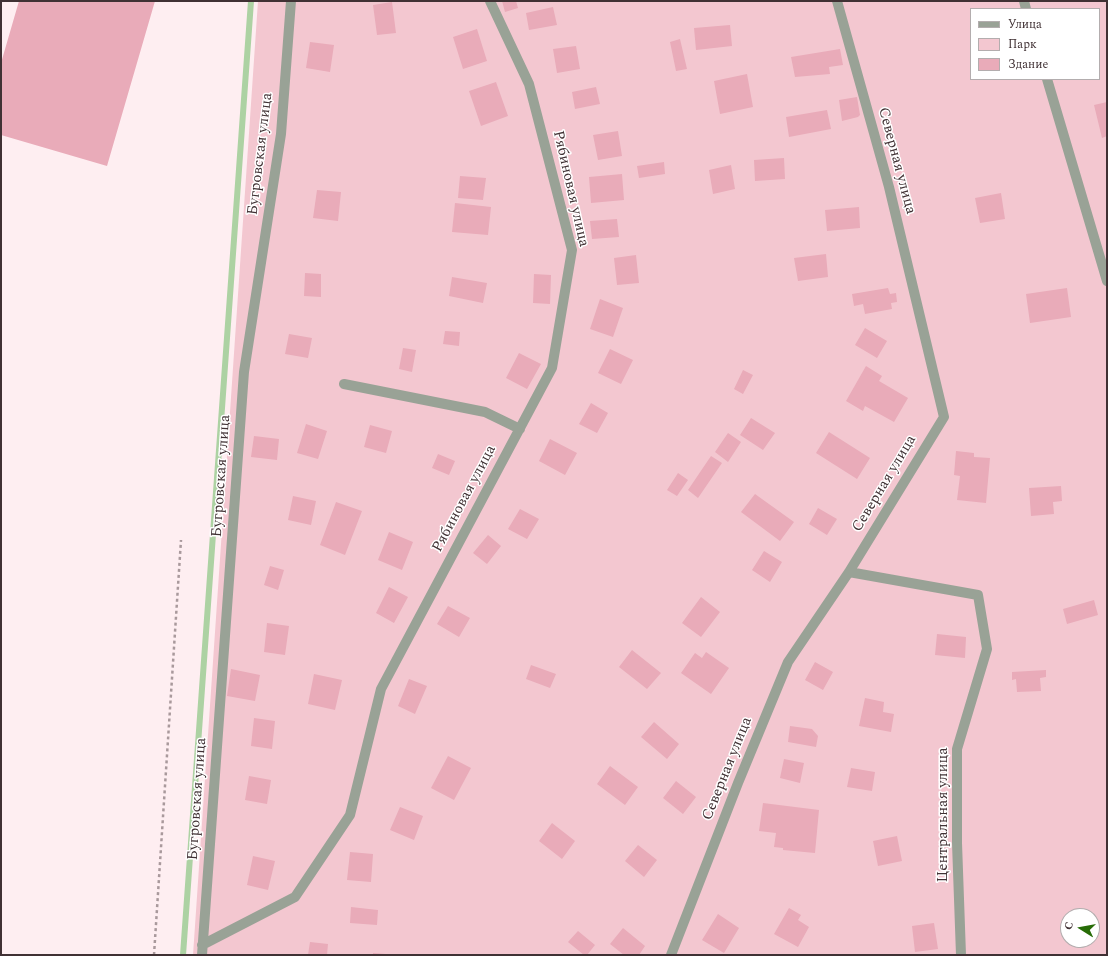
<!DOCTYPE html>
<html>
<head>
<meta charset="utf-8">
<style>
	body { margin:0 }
	#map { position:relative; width:1108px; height:956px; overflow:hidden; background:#feeef1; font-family:Spectral,serif }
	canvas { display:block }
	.frame { position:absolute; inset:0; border:2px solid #403134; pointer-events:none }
	.legend { position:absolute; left:970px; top:8px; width:130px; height:72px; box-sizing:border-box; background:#fff; border:1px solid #b3adae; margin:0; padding:5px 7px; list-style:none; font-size:12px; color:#403134 }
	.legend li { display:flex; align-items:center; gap:8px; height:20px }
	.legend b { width:20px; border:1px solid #b3adae }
	.north { position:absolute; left:1060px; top:908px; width:40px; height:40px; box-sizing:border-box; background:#fff; border:1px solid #b3adae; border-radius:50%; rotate:281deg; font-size:11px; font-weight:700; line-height:16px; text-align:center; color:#403134 }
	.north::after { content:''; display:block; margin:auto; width:14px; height:18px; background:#276c07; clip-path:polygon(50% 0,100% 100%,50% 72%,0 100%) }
</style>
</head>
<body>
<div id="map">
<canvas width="1108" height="956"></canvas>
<div class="frame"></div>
<ul class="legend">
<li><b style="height:5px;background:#99a296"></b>Улица</li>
<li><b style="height:11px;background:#f3c7d0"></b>Парк</li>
<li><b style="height:11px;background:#e9abb9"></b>Здание</li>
</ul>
<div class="north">С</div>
</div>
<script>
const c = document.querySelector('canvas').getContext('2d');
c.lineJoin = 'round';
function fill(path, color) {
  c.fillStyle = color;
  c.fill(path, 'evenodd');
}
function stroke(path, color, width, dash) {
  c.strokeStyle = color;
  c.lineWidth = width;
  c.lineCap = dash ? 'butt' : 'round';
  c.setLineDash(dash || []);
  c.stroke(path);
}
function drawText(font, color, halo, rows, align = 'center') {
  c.font = font + ' Spectral,serif';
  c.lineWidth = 3;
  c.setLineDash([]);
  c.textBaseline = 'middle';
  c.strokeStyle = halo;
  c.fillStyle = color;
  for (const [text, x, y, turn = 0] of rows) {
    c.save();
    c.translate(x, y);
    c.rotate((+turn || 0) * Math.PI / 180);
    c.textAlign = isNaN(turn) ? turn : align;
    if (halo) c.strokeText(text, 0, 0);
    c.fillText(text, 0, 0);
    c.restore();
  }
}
fill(new Path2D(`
	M258 1H1107V955H193ZM971 9H1099V79H971ZM1068 916H1092V940H1068Z`), '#f3c7d0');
stroke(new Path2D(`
	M183 955 251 1`), '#add2a3', 6);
fill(new Path2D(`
	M19 1H155L107 166 1 135V63Z
	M502 1H516L518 8 505 12Z
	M392 2 396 33 377 35 373 5Z
	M553 7 557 25 529 30 526 13Z
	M730 25 732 46 696 50 694 28Z
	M477 29 487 61 463 69 453 37Z
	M680 39 687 69 676 71 670 42Z
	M310 42 334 45 330 72 306 68Z
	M576 46 580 69 557 73 553 49Z
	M840 49 843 65 829 67 830 74 795 77 791 57Z
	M747 74 753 107 720 114 714 81Z
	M496 82 508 116 481 126 469 91Z
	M596 87 600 104 575 109 572 92Z
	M857 97 860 115 858 117 842 121 839 100Z
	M1107 102V136L1102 138 1094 105Z
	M827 110 831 129 789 137 786 117Z
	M618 131 622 156 598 160 593 135Z
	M784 158 785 179 755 181 754 160Z
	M664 162 665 174 639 178 637 166Z
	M731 165 735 189 713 194 709 170Z
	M622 174 624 200 591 203 589 177Z
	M460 176 486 178 483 200 458 198Z
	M317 190 341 192 338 221 313 218Z
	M1001 193 1005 219 980 223 975 198Z
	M455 203 491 207 488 235 452 232Z
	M859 207 860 228 827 231 825 210Z
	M617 219 619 237 592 239 590 221Z
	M826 254 828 277 798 281 794 258Z
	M636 255 639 283 617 285 614 258Z
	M305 273 321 274V297L304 296Z
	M534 274 551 275 550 304 533 303Z
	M452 277 487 283 483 303 449 296Z
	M888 288 890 294 896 293 897 302 891 303 892 309 865 314 863 304 854 306 852 294Z
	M1067 288 1071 317 1030 323 1026 294Z
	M600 299 623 308 613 337 590 329Z
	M865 328 887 341 877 358 855 345Z
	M445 331 460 332 459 346 443 344Z
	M289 334 312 338 308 358 285 354Z
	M403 348 416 350 412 372 399 369Z
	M610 349 633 360 621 384 598 373Z
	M519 353 541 364 527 389 506 378Z
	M866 366 882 376 879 381 908 398 894 422 865 406 863 411 846 401Z
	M743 370 753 375 743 394 734 389Z
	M591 403 608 413 597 433 579 424Z
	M751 418 775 433 763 450 740 435Z
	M306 424 327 431 318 459 297 453Z
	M370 425 392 431 386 453 364 447Z
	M829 432 870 458 857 479 816 453Z
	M728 433 741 442 728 462 715 452Z
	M254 436 279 439 277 460 251 457Z
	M550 439 577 453 565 475 539 461Z
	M956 451 974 453V457L990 458 986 503 957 500 960 476 954 475Z
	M438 454 455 461 449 475 432 468Z
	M711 456 722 463 698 498 688 490Z
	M678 473 688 480 677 496 667 490Z
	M1061 486 1062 501 1053 502 1054 514 1031 516 1029 488Z
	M755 494 794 522 780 541 741 512Z
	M293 496 316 501 311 525 288 520Z
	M336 502 362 511 345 555 320 545Z
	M818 508 837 519 827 535 809 524Z
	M520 509 539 519 527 539 508 529Z
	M389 532 413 542 402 570 378 560Z
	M488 535 501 546 487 564 473 553Z
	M764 551 782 562 770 582 752 570Z
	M270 566 284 570 278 590 264 585Z
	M389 587 408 597 394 623 376 613Z
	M701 597 720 612 701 637 682 623Z
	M1094 600 1098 615 1067 624 1063 609Z
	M448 606 470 618 459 637 437 624Z
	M267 623 289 626 285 655 264 652Z
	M937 634 966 637 965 658 935 655Z
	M632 650 661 673 647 689 619 667Z
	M706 652 729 668 711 694 681 673 695 653 702 658Z
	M815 662 833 672 823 690 805 680Z
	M531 665 556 674 550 688 526 679Z
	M231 669 260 675 255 701 227 696Z
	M1046 670V677L1040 678 1041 691 1017 692 1016 679 1012 680V672Z
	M314 674 342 680 335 710 308 704Z
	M409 679 427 686 415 714 398 706Z
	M865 698 884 702 883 712 894 714 891 732 859 726Z
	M254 718 275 721 272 749 251 746Z
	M654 722 679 744 667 759 641 737Z
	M790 726 812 729 818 736 816 747 788 742Z
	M448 756 471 768 454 800 431 788Z
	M784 759 804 763 800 783 780 778Z
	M610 766 638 787 625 805 597 784Z
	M851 768 875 772 872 791 847 787Z
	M249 776 271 780 267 804 245 800Z
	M676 781 696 797 683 814 663 798Z
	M763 803 819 810 815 853 783 850V848L774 847 776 833 759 831Z
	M400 807 423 816 414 840 390 830Z
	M552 823 575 841 562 859 539 841Z
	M897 836 902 861 878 866 873 841Z
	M638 845 657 860 644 877 625 861Z
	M350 852 373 854 371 882 347 880Z
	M253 856 275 861 268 890 247 885Z
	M351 907 378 910 377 925 350 923Z
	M789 908 801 915 798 920 809 927 798 947 774 934Z
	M718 914 739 928 724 953 702 940Z
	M934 923 938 949 915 952 912 926Z
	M623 928 645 946 639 955H624L610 944Z
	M578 931 595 945 587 955H584L568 942Z
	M310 942 328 944 327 955H308Z
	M373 953 386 954V955H373Z`), '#e9abb9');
stroke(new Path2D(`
	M154 955 181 540`), '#a9999c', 2.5, [3, 3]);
stroke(new Path2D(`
	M1024 1 1026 9
	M1047 79 1107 281
	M344 384 485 412 520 429
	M849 572 978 595 987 649 957 749V843L961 955
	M202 945 295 897 350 815 381 689 552 368 572 250 529 84 490 1
	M202 955 244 372 281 134 291 1
	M671 955 738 783 788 662 849 572 944 417 889 187 837 1`), '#99a296', 10);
drawText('15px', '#403134', '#fff', [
	["Бугровская улица",261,154,-83],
	["Северная улица",896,161,75],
	["Рябиновая улица",570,189,77],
	["Бугровская улица",222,476,-86],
	["Северная улица",885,484,-59],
	["Рябиновая улица",465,499,-62],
	["Северная улица",728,769,-68],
	["Бугровская улица",198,799,-86],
	["Центральная улица",944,815,-90]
]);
</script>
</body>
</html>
